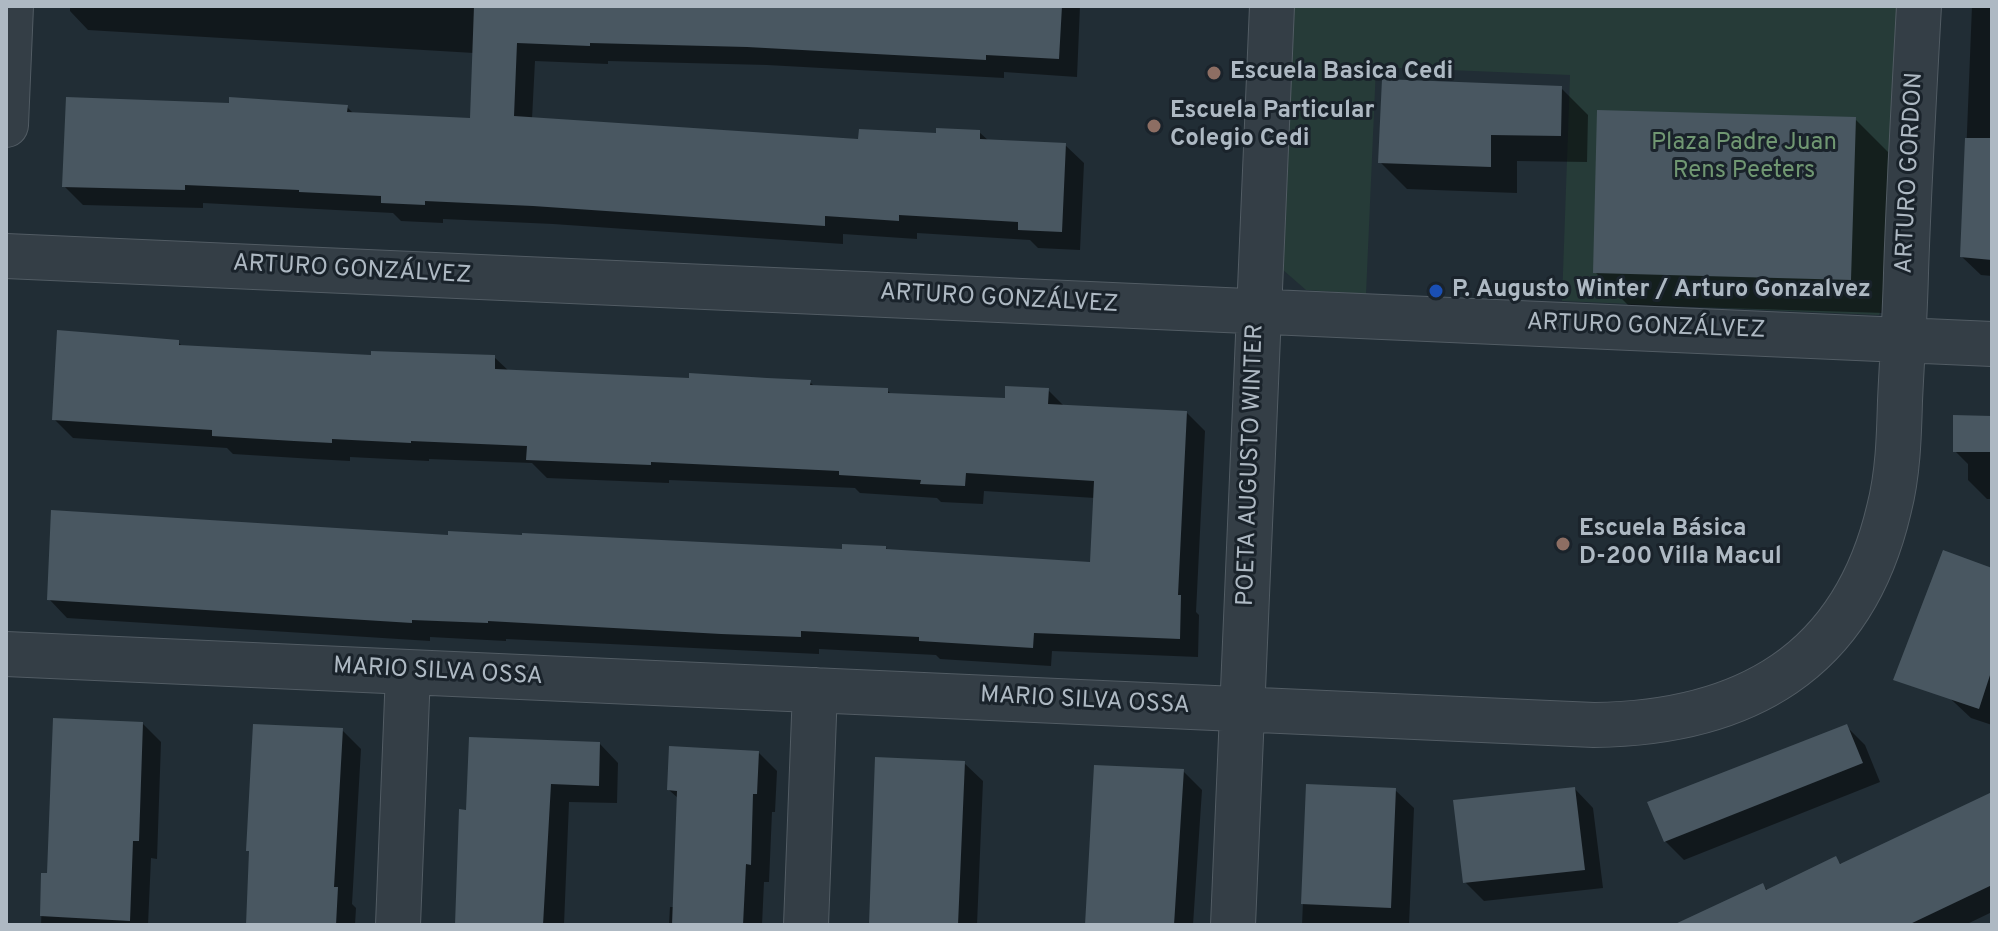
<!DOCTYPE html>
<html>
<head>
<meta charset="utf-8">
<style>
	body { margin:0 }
	#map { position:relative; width:1998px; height:931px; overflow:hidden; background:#212d35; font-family:Overpass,sans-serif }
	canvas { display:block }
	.frame { position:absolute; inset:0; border:8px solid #aeb9c3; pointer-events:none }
</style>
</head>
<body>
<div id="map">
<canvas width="1998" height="931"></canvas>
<div class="frame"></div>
</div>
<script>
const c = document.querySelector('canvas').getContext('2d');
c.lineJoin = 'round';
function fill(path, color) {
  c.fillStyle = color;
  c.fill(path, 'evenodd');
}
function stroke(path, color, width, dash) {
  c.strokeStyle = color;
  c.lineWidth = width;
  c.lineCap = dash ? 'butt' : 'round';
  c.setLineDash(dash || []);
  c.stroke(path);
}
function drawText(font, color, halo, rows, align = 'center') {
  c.font = font + ' Overpass,sans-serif';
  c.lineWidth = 6;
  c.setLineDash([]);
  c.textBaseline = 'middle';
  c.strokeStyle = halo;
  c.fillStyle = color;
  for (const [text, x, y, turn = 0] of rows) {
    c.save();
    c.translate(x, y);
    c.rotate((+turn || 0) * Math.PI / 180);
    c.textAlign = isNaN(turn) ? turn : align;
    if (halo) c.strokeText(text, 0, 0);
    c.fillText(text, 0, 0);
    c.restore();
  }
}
fill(new Path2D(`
	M1292 6H1901L1890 287 1879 315 1562 301 1570 75 1376 67 1366 294 1306 290 1282 269Z`), '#263b38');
fill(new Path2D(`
	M70 6H1080L1077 77 1004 72V78L767 65 608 61V64L535 61 532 119 860 141 979 132 989 141 1065 145 1084 163 1080 250 1038 248 1030 240 917 233V239L843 234V244L553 224 443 219V223L401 221 393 213 203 203V208L83 205 64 186 347 107 354 114 472 120 474 53 88 30 70 11Z
	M1972 6H1992V276L1981 275 1962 257Z
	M1561 88 1588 115 1587 162 1517 161V193L1407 189 1380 162Z
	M1855 119 1888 152 1884 313 1628 305 1595 272Z
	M178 342 184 348 373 357H494L510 372 691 380 810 382 815 387 887 390 892 395 1006 400 1048 390 1065 407 1186 412 1205 431 1196 612 1199 615 1198 657 1052 651 1051 666 940 659 936 655 819 649V654L506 639V641L430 637V641L67 618 49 599 450 537 844 551 886 548 889 551 1092 564 1095 498 984 491 983 504 941 502 937 498 860 493 855 488 669 480V483L547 478 532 463 429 459V461L350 457V461L314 459 233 454 227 448 73 438 54 419Z
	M1992 418V499H1987L1968 480V464L1955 451Z
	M1992 570V725L1971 718 1924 674Z
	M142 723 161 742 157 859 151 858 148 925H41L43 875H49Z
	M1846 726 1865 745 1880 782 1684 860 1665 841Z
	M342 730 361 749 352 904 356 908 355 925H248L251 854 248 850Z
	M600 744 618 763 617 803 569 802 564 925H457L468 812Z
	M758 752 777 771 775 812H772L769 882H764L762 925H669L670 907H675L679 799 669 790Z
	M964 763 983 781 977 925H870Z
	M1183 771 1202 790 1193 925H1087Z
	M1308 786 1395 790 1414 808 1409 925H1302Z
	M1575 789 1593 808 1603 888 1484 901 1465 882Z
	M1992 799V912L1965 925H1731L1763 885 1768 891 1836 859 1842 865Z`), '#0007');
fill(new Path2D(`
	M474 6H1062L1059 59 986 55V60L747 47 590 43V46L517 43 514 116 858 139 859 129 936 133V128L980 130V139L1066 143 1062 232 1018 230V222L899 215V221L825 216V226L533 206 425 201V205L381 203V196L299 192V190L185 185V190L62 187 66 97 229 103V97L348 105 347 112 470 118Z
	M1382 79 1562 86 1561 136 1491 135V167L1378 163Z
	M1597 110 1856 117 1851 280 1593 273Z
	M1965 138H1992V260L1960 257Z
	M57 330 179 340V345L371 355V351L495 355V369L689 378V373L767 378 811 380 810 385 888 388V393L1005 398V386L1049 388 1048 404 1187 411 1178 595H1181L1180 639 1034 633 1033 648 919 641V637L801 631V637L721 634 488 621V623L412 620V623L47 600 51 510 448 535V531L522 535V533L842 549V544L886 546V549L1090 562 1094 481 966 473 965 486 920 484 921 480 839 475V471L651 462V465L526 460 527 446 411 441V443L332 439V443L294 441 212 436V430L52 420Z
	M1953 415 1992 416V452H1953Z
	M1943 550 1992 568V669L1979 709 1893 680Z
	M53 718 143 722 139 841H133L130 921 40 916 41 873H47Z
	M253 724 343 728 334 887H338L336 925H246L249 851H246Z
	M1847 724 1863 763 1664 842 1647 802Z
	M469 737 600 742 599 786 551 784 543 925H455L459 809 466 810Z
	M669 746 759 751 757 794H753L751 865 746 864 743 925H672L677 791 667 790Z
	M875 757 965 761 958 925H869Z
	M1094 765 1184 769 1174 925H1085Z
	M1306 784 1396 788 1391 908 1301 904Z
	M1575 787 1585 870 1463 883 1453 800Z
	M1992 792V885L1908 925H1673L1763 883 1766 890 1836 856 1840 864Z`), '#495761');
const minor = new Path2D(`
	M6 125 11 6
	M6 256 1992 344
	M6 654 1594 725C1744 723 1853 663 1889 509 1898 474 1899 437 1900 401 1902 358 1905 316 1906 273 1909 184 1914 95 1919 6
	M398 925 408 672
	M806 925 815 690
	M1233 925 1272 6`);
stroke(minor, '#525c64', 46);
stroke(minor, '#343e46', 44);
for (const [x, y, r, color] of [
	[1214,73,8,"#8d6e63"],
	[1154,126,8,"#8d6e63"],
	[1436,291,8,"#1a4fb4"],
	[1563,544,8,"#8d6e63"]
]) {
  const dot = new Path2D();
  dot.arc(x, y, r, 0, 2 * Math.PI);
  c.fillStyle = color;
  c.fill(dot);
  stroke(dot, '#1a232b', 3);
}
drawText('bold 24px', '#aeb9c3', '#1a232b', [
	["Escuela Basica Cedi",1230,73],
	["Escuela Particular",1170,112],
	["Colegio Cedi",1170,140],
	["P. Augusto Winter / Arturo Gonzalvez",1452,291],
	["Escuela Básica",1579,530],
	["D-200 Villa Macul",1579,558]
], 'left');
drawText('24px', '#709772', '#1a232b', [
	["Plaza Padre Juan",1744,144],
	["Rens Peeters",1744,172]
]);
drawText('24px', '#aeb9c3', '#1a232b', [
	["ARTURO GORDON",1911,173,-87],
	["ARTURO GONZÁLVEZ",352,271,3],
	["ARTURO GONZÁLVEZ",999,300,3],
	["ARTURO GONZÁLVEZ",1646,328,2],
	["POETA AUGUSTO WINTER",1252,465,-88],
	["MARIO SILVA OSSA",438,673,3],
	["MARIO SILVA OSSA",1085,702,3]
]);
</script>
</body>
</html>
